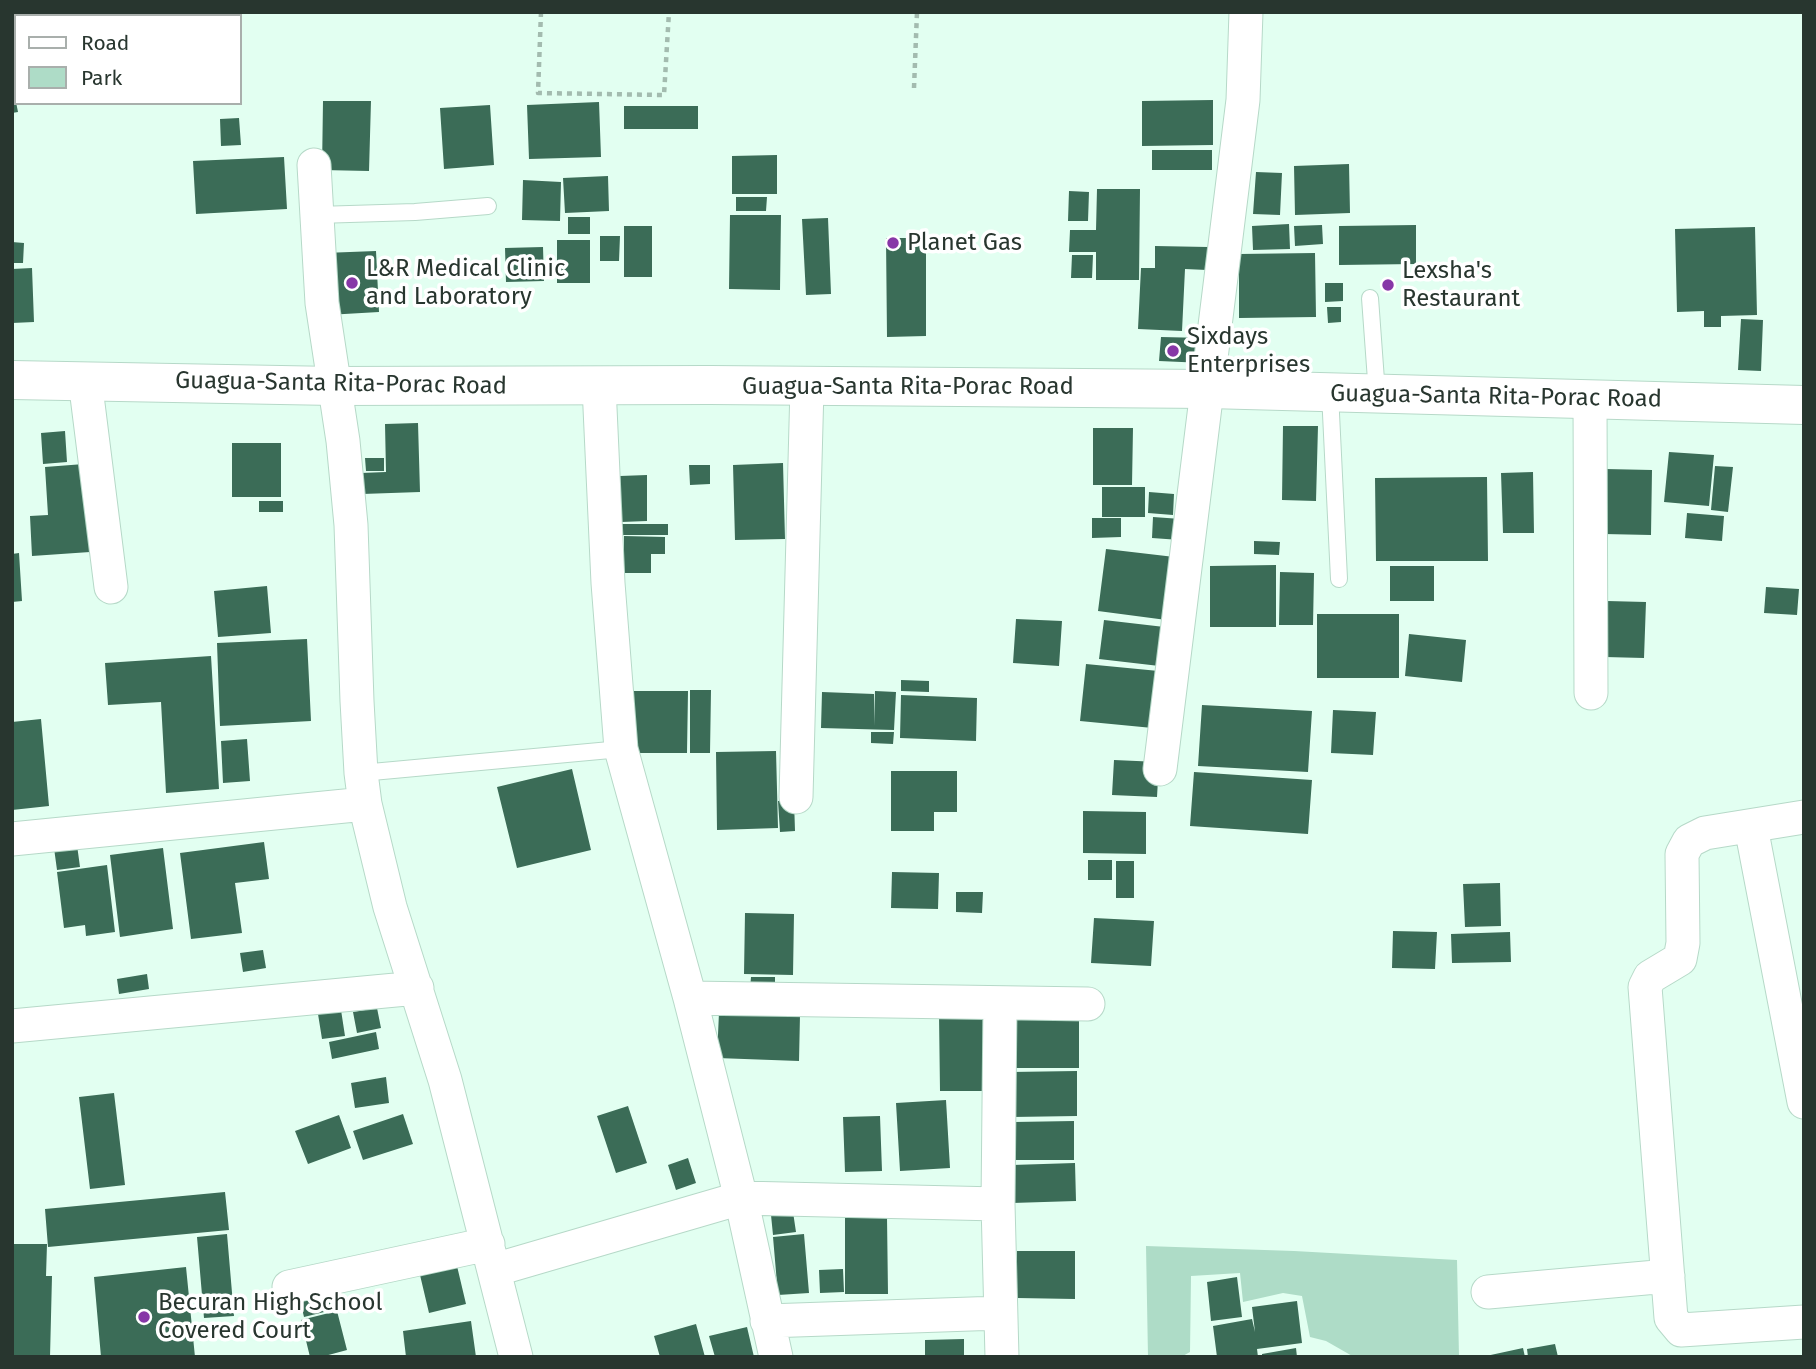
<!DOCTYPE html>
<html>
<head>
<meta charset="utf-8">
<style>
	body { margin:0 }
	#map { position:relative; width:1816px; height:1369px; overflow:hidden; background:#e2fff1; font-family:"Fira Sans",sans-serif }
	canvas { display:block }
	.frame { position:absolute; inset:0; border:14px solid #28362f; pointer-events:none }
	.legend { position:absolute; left:14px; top:14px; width:228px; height:91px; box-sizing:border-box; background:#fff; border:2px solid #a9afac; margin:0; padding:9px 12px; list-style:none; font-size:21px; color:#28362f }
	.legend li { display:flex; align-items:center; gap:14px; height:35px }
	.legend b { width:35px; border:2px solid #a9afac }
</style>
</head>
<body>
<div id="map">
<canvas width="1816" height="1369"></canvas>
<div class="frame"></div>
<ul class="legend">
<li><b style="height:9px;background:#fff"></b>Road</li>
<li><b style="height:19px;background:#aedcc7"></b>Park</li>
</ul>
</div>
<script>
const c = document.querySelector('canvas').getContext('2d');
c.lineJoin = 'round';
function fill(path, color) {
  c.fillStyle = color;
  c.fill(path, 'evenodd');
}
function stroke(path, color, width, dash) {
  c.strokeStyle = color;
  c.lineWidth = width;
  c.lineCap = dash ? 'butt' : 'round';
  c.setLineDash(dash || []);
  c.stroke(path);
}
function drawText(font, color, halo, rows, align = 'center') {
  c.font = font + ' "Fira Sans",sans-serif';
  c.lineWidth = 7;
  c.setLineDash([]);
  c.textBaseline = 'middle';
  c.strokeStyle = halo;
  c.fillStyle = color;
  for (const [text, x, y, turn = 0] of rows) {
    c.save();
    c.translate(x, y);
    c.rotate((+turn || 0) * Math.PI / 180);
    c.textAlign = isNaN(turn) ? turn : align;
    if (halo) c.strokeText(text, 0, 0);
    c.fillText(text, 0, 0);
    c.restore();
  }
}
fill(new Path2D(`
	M1146 1246 1294 1251 1457 1260 1459 1357H1354L1326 1341 1310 1337 1302 1296 1283 1293 1243 1302 1240 1273 1191 1276 1190 1352 1181 1357H1148Z`), '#aedcc7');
fill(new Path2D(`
	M26 12H58V16H26Z
	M12 82 18 112 12 113Z
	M1213 100V145L1142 146V101Z
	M323 101H371L369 171 322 170Z
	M599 102 601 157 529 159 527 105Z
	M490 105 494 165 444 169 440 108Z
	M624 106H698V129H624Z
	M239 118 241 145 221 146 220 119Z
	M1152 150H1212V170H1152Z
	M777 155V194H732V156Z
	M284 157 287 209 196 214 193 161Z
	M1349 164 1350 213 1295 215 1294 166Z
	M1256 172 1282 173 1280 215 1253 214Z
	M608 176 609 211 565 213 563 178Z
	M523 180 561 182 560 221 522 220Z
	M1097 189H1140L1139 280H1096V252H1069L1070 230H1096Z
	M1069 191 1089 192 1088 221H1068Z
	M736 197H767L766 211H736Z
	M730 215H781L780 290 729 289Z
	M568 217H590V234H568Z
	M828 218 831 294 806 295 802 219Z
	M1289 224 1290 249 1253 250 1252 226Z
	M1322 225 1323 244 1295 246 1294 226Z
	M1416 225V264L1339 265V226Z
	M624 226H652V277H624Z
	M1755 227 1757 315 1721 316V327H1704V311L1677 312 1675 229Z
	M600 236H620L619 261H600Z
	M886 238H926V336L887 337Z
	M557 240H590V283H557Z
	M12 242 24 243 23 263H12Z
	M1155 246 1208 247 1207 270 1185 269 1182 331 1138 329 1141 268H1155Z
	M543 247 544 281 506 282 505 248Z
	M376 251 379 312 327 315 324 253Z
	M1315 253 1316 317 1239 318V254Z
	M1072 255H1093L1092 278H1071Z
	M32 268 34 322 12 323V269Z
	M1325 283H1343V301L1325 302Z
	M1327 307H1341V322L1328 323Z
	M1741 319 1763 320 1761 371 1738 370Z
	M1161 337 1205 338 1204 363 1159 361Z
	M418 423 420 492 362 494 361 473 386 472 385 424Z
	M1283 426H1318L1316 501 1282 500Z
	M1093 428H1133L1132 485H1093Z
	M65 431 67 462 43 464 41 433Z
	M232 443H281V497H232Z
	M1669 452 1714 455 1709 506 1664 502Z
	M365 458H384V471H366Z
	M783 463 785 539 735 540 733 465Z
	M84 464 90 552 32 556 30 516 48 515 45 467Z
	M689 465H710V484L690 485Z
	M1715 466 1733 467 1728 512 1711 510Z
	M1605 469 1652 470 1651 535 1604 534Z
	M1533 472 1534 533H1503L1501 473Z
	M647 475V521L621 522 620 476Z
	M1487 477 1488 561H1376L1375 478Z
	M1102 487H1145V517H1102Z
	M1149 492 1174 494 1173 515 1148 513Z
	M259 501H283V512H259Z
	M1687 513 1724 516 1722 541 1685 538Z
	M1153 517 1181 519 1180 540 1152 538Z
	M1092 518H1121V537L1092 538Z
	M620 524H668V535H620Z
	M624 536 665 537V554H651V573H624Z
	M1254 541 1280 542 1279 555 1254 554Z
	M1106 549 1183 558 1174 621 1098 611Z
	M19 553 22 601 12 602V554Z
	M1276 565V627H1210V566Z
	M1390 566H1434V601H1390Z
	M1280 572 1314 573 1313 625H1279Z
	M267 586 271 633 218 637 214 591Z
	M1766 587 1799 589 1797 615 1764 613Z
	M1607 601 1646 602 1644 658 1605 657Z
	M1317 614H1399V678H1317Z
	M1016 619 1062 621 1059 666 1013 663Z
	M1104 620 1173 628 1168 667 1099 659Z
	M1409 634 1466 640 1462 682 1405 676Z
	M307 639 311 721 220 726 217 643Z
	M211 656 219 789 166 793 161 702 108 705 105 663Z
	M1086 664 1169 672 1163 729 1080 721Z
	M901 680 929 681V692L901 691Z
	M690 690H711L710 753H690Z
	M634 691H688L687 753H634Z
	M875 691 896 692 894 730 821 728 822 692 874 694V726Z
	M901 695 977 698 976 741 900 738Z
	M1202 705 1312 711 1308 772 1198 766Z
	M1333 710 1376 712 1373 755 1331 753Z
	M41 719 49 806 12 810V722Z
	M871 732H894L893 744 871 743Z
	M247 739 250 781 223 783 221 741Z
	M776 751 778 828 717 830 716 752Z
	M1114 760 1159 762 1157 797 1112 795Z
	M572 769 591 850 517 868 497 787Z
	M891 771H957V812H934V831H891Z
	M1194 772 1312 780 1308 834 1190 826Z
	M794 800 795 831 780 832 778 801Z
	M1083 811 1146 812V854L1083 853Z
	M264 842 269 879 235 883 242 933 191 939 180 853Z
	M77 845 80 867 57 870 54 848Z
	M163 848 173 929 120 937 110 855Z
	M1088 860H1112V880H1088Z
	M1116 861H1134V898H1116Z
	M107 865 115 932 86 936 85 925 64 928 57 872Z
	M892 872 939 873 938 909 891 908Z
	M1500 883 1501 926 1465 927 1463 884Z
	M956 892H983L982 913 956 912Z
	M745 913 794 914 793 975 744 974Z
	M1094 918 1154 921 1151 966 1091 963Z
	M1393 931 1437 932 1435 969 1392 968Z
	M1510 932 1511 962 1452 963 1451 934Z
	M263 950 266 968 243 972 240 953Z
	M147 974 149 989 119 994 117 979Z
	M751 977H775V990L750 989Z
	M377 1008 381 1028 357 1033 353 1012Z
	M341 1010 345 1036 322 1039 318 1014Z
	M719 1012 800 1015 799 1061 717 1058Z
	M1079 1013V1068H1013V1014Z
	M939 1014H989L988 1091H940Z
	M376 1032 379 1049 332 1059 329 1042Z
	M1077 1071V1116L1012 1117 1011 1072Z
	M386 1077 389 1103 355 1108 351 1083Z
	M114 1093 125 1185 90 1189 79 1097Z
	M946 1100 950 1168 900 1171 896 1103Z
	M628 1106 647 1163 616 1173 597 1116Z
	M403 1114 413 1144 363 1160 353 1131Z
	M339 1115 351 1148 308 1164 295 1131Z
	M880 1116 882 1171 845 1172 843 1117Z
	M1074 1121V1160H1015L1014 1122Z
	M688 1158 696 1183 676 1190 668 1165Z
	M1075 1163 1076 1201 1012 1203V1165Z
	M225 1192 229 1230 48 1247 45 1209Z
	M793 1212 796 1232 773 1235 771 1215Z
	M887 1217 888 1294H845V1218Z
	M227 1234 234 1316 204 1318 197 1237Z
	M804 1234 809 1293 778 1295 773 1237Z
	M12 1244H47L46 1276H52L50 1357H12Z
	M1017 1251H1075V1299L1017 1298Z
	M457 1266 466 1304 429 1313 420 1275Z
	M186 1267 195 1357H101L94 1277Z
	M843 1269 844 1292 820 1293 819 1270Z
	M1237 1277 1242 1317 1211 1321 1207 1282Z
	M327 1290 332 1310 304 1317 299 1296Z
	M1297 1301 1302 1343 1257 1349 1258 1357H1217L1213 1326 1252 1319 1255 1332 1252 1307Z
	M337 1311 347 1350 321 1357H310L301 1320Z
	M471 1321 476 1357H406L403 1331Z
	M696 1324 705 1357H660L654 1336Z
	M747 1327 754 1357H715L709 1336Z
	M964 1339V1357H925V1340Z
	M1555 1344 1558 1357H1528L1527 1349Z
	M1296 1348 1297 1357H1262V1354Z
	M1523 1348 1525 1357H1486V1356Z`), '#3b6c57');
const lane = new Path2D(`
	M317 215 415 212 488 206
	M1370 298 1377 394
	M1330 393 1339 579
	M361 773 621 749`);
const street = new Path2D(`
	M314 165 322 303 343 441 351 525 357 701 361 773 365 804 390 907 445 1080 516 1357
	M85 380 111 587
	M599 386 608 583 621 749 690 998 741 1198 776 1357
	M1590 399 1591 693
	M1160 769 1243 100 1246 12
	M796 797 807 387
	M1804 817 1705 833 1689 841 1682 854 1683 943 1680 959 1650 977 1645 987 1671 1318 1681 1330 1804 1322
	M1751 827 1804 1102
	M12 839 365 804
	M690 998 1088 1004
	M1000 1004 998 1204 1002 1357
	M12 1026 417 988
	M494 1270 741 1198 998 1204
	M289 1287 488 1244
	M1488 1292 1668 1276
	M767 1321 1000 1313`);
const secondary = new Path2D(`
	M12 380 334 386 710 385 1208 389 1804 405`);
stroke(lane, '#b6d9c8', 18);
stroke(street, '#b6d9c8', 35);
stroke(secondary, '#b6d9c8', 40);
stroke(new Path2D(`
	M541 12 538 93 664 95 669 12
	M914 88 917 12`), '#a3bbaf', 4.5, [5, 5]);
stroke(lane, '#fff', 16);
stroke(street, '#fff', 33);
stroke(secondary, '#fff', 38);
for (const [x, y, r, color] of [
	[893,243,7,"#8737a7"],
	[352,283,7,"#8737a7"],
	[1388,285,7,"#8737a7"],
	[1173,351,7,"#8737a7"],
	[144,1317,7,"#8737a7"]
]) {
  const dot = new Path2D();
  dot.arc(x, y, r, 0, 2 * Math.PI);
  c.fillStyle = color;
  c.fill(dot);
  stroke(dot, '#fff', 2.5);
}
drawText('24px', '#28362f', '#fff', [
	["Planet Gas",907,243],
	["L&R Medical Clinic",366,269],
	["and Laboratory",366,297],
	["Lexsha's",1402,271],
	["Restaurant",1402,299],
	["Sixdays",1187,337],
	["Enterprises",1187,365],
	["Becuran High School",158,1303],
	["Covered Court",158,1331]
], 'left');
drawText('24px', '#28362f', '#fff', [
	["Guagua-Santa Rita-Porac Road",341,384,1],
	["Guagua-Santa Rita-Porac Road",908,387],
	["Guagua-Santa Rita-Porac Road",1496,397,1]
]);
</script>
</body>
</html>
